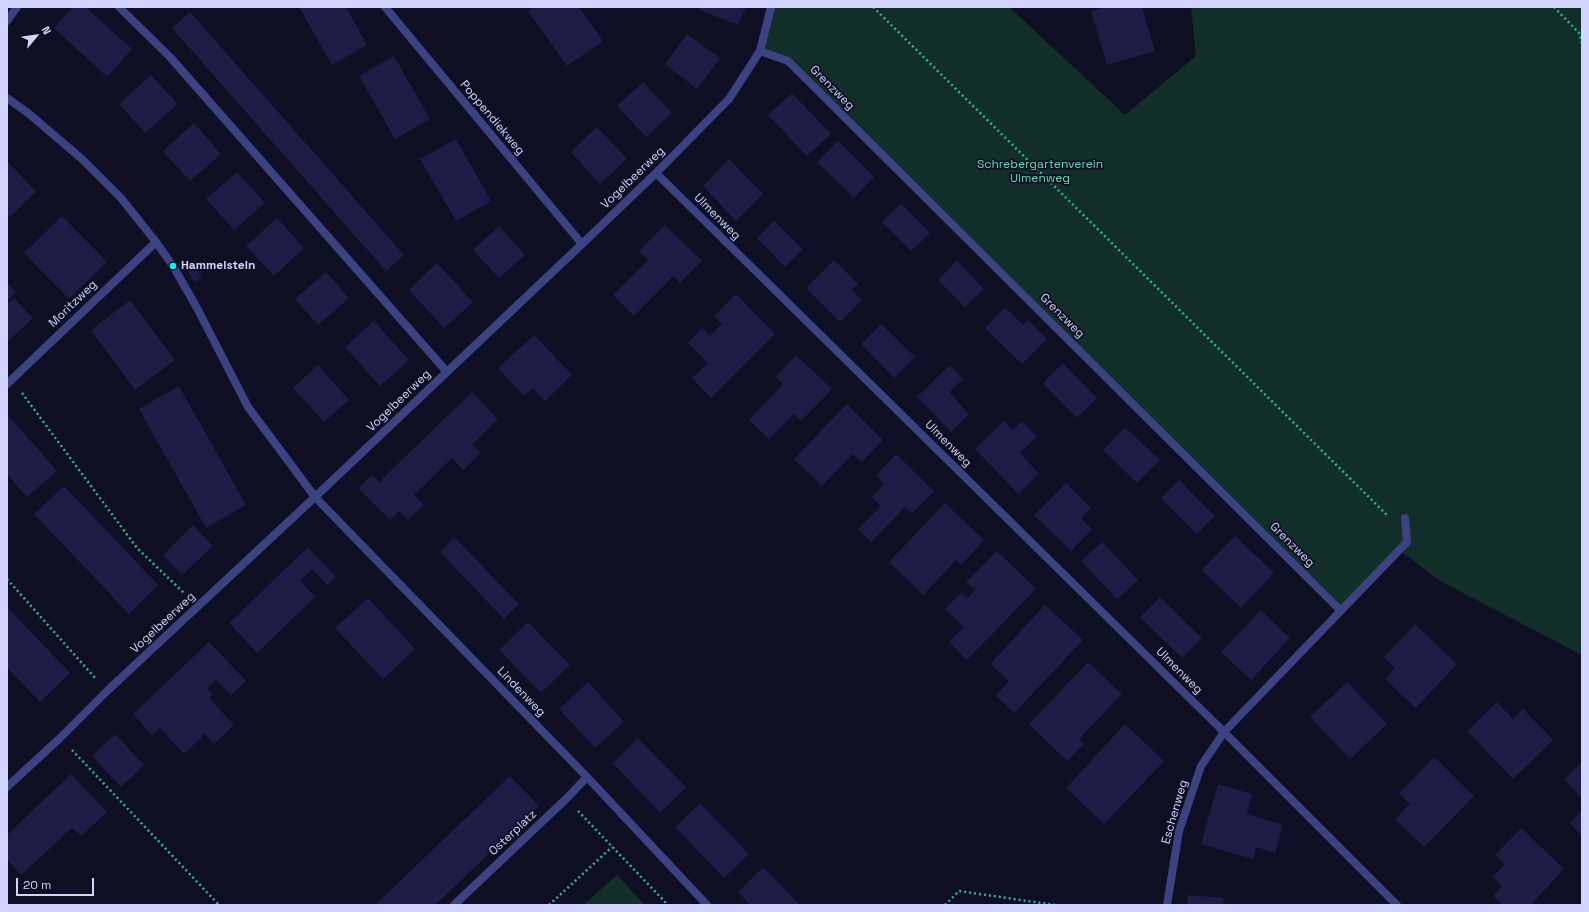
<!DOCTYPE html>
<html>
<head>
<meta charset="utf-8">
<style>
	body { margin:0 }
	#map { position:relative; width:1589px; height:912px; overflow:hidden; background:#0f0f24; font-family:"Space Grotesk",sans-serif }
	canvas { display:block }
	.frame { position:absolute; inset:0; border:8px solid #d3d4fe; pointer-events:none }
	.north { position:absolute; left:16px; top:16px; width:40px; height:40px; -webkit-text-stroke:3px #0f0f24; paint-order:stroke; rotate:61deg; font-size:11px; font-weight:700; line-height:16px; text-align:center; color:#d3d4fe }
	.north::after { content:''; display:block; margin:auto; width:14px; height:18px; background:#d3d4fe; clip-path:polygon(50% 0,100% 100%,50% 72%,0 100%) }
	.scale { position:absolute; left:16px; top:878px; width:78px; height:18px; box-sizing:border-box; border:2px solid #d3d4fe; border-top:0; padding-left:5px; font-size:12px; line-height:14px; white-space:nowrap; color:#d3d4fe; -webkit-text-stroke:3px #0f0f24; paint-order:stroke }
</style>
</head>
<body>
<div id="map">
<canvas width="1589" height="912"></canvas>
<div class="frame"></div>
<div class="north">N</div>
<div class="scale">20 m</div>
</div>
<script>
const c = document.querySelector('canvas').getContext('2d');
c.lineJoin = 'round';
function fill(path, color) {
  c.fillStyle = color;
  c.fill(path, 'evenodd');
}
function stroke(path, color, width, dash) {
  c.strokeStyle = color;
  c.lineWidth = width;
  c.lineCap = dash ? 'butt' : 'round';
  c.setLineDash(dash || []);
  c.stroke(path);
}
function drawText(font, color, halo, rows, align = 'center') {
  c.font = font + ' "Space Grotesk",sans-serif';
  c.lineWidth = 3.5;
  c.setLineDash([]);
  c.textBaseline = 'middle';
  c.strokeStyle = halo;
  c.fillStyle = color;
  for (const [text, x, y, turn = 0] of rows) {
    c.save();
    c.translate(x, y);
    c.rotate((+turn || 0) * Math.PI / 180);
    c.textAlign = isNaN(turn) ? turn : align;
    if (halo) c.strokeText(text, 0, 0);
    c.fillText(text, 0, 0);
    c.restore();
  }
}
fill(new Path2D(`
	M771 7H1009L1125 115 1196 56 1191 7H1582V655L1442 582 1399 550 1340 610 788 61 760 51Z
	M617 875 645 905H583Z`), '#122e29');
fill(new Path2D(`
	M73 7H85L132 49 107 77 54 28Z
	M299 7H346L367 45 332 65Z
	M533 7H579L603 41 567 66 528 11Z
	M701 7H746L738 25 700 10Z
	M1105 7H1142L1155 51 1107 65 1091 11Z
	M190 12 404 255 386 271 172 28Z
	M687 34 720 58 697 89 665 64Z
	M394 56 430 119 395 139 359 76Z
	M151 75 178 104 145 133 119 104Z
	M643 82 672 113 646 137 617 106Z
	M792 93 831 134 807 156 768 115Z
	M194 123 221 154 190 181 163 151Z
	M597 127 627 159 600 184 571 152Z
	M456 139 491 201 456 221 420 159Z
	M838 141 874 177 854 198 817 162Z
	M729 159 763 194 736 221 703 186Z
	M7 161 36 192 10 217 7 214Z
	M237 172 265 203 234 230 206 199Z
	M901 203 930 233 911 251 882 222Z
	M62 216 107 262 69 299 24 253Z
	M277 218 304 248 274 276 246 246Z
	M774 221 803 249 785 267 757 238Z
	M665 225 702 261 680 283 673 276 634 316 613 295 648 260 639 251Z
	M499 226 525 255 499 278 473 250Z
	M834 260 858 284 852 290 862 300 840 322 806 288Z
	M957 261 984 289 965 307 938 280Z
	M437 263 473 302 444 328 409 290Z
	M194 264 202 278 194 282 186 268Z
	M326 272 349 298 318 325 295 299Z
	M7 283 16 292 7 301Z
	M736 294 775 334 711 398 692 378 708 363 688 343 702 328 710 336 722 324 714 316Z
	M14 298 33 318 7 342V304Z
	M130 300 175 360 135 390 91 330Z
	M1005 307 1023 325 1028 320 1047 339 1022 364 985 328Z
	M374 321 409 360 380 386 345 347Z
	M881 324 915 357 894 378 861 344Z
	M534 335 572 375 545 401 533 388 524 396 498 368Z
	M796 355 832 389 801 421 794 414 769 439 749 420 783 384 775 377Z
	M1063 363 1097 398 1077 418 1043 383Z
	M318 365 349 400 324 422 293 388Z
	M950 365 963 379 949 392 969 414 951 432 917 397Z
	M179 386 246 505 206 528 139 409Z
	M472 392 498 419 472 445 481 453 463 470 452 458 414 495 424 505 408 520 399 511 390 520 358 488 372 475 379 482Z
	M847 404 883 440 862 462 853 454 822 486 794 459Z
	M7 414 57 471 27 497 7 474Z
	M1004 421 1013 430 1022 421 1037 437 1020 453 1039 474 1018 494 975 449Z
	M1125 427 1160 460 1137 483 1103 450Z
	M896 454 934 491 912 513 905 507 871 542 858 529 881 506 872 497 884 484 876 475Z
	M1179 480 1215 516 1197 534 1161 498Z
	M1066 483 1091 508 1081 518 1092 529 1071 551 1034 515Z
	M64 486 158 585 129 614 34 514Z
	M945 503 984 540 961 565 956 560 923 595 889 562Z
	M193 525 213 546 182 575 163 555Z
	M1235 536 1274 573 1241 608 1202 570Z
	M454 537 519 604 504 619 440 552Z
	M1102 542 1138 580 1117 599 1081 561Z
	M308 547 336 577 327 585 312 569 300 581 315 597 257 653 229 623Z
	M997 551 1036 589 967 660 949 642 964 627 945 609 961 593 967 598 975 590 966 582Z
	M1160 597 1202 638 1182 658 1140 617Z
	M368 598 415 649 383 679 335 628Z
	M1045 605 1083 640 1014 713 996 696 1009 681 990 664Z
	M7 607 70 673 40 702 7 667Z
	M1261 610 1290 638 1251 680 1221 652Z
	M528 622 570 665 541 693 499 650Z
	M1415 624 1457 664 1416 708 1385 679 1395 668 1384 657Z
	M209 642 246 681 231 695 216 680 207 688 213 694 209 698 234 725 214 744 205 734 184 754 160 728 152 735 133 714Z
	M1088 662 1122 694 1079 739 1084 744 1067 761 1029 724Z
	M588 682 624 722 595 748 559 709Z
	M1347 682 1387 724 1350 759 1310 717Z
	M1497 702 1513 719 1523 709 1553 740 1513 779 1467 731Z
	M1125 724 1164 761 1104 824 1066 788Z
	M115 734 144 765 121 787 92 756Z
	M638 738 686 787 660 813 613 763Z
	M1434 757 1474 796 1424 847 1395 819 1410 804 1399 793Z
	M1582 762V798L1564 779Z
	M71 774 107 812 81 836 72 828 21 875 7 859V835Z
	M510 776 539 806 435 905H375Z
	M1218 784 1252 794 1247 814 1283 825 1275 853 1256 847 1253 859 1201 844Z
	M700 803 749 854 724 878 675 827Z
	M1582 811V836L1570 823Z
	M1521 828 1564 869 1531 905H1503L1493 896 1502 886 1493 877 1505 864 1495 855Z
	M763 867 800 905H750L738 892Z
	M1188 895 1224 898 1223 905H1187Z`), '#1e1b44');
stroke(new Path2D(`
	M873 7 1388 516
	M1554 7 1580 34 1582 44
	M22 393 137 548 185 594
	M7 579 96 679
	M72 750 219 905
	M578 811 668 905
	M549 905 612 847
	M945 905 959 891 1055 905`), '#31b399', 2.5, [2, 3]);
stroke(new Path2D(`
	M119 7 170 57 447 372`), '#3b4282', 8);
stroke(new Path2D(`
	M385 7 582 244
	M7 21 17 7
	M760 51 788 61 1340 610
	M7 98 28 113 82 159 121 198 156 242 173 266 197 308 248 407 315 497 587 777 707 905
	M656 173 1224 732 1397 905
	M7 384 156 242
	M7 787 60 738 107 691 315 497 582 244 656 173 729 99 760 51 771 7
	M454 905 566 799 587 777
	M1167 905 1179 831 1201 766 1224 732 1407 542 1405 518`), '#3b4282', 8);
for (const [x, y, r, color] of [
	[173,266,4,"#05f8ed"]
]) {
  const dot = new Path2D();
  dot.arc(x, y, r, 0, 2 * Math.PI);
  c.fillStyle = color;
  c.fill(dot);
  stroke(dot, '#0f0f24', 1.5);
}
drawText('12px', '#d3d4fe', '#0f0f24', [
	["Grenzweg",832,88,45],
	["Poppendiekweg",492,118,50],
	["Vogelbeerweg",633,178,-44],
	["Ulmenweg",717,217,45],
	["Moritzweg",73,304,-44],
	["Grenzweg",1062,316,45],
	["Vogelbeerweg",399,401,-44],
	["Ulmenweg",948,444,45],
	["Grenzweg",1292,545,45],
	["Vogelbeerweg",163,623,-43],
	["Ulmenweg",1179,671,45],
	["Lindenweg",521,692,46],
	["Eschenweg",1175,812,-74],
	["Osterplatz",513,833,-43]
]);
drawText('12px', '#60ddac', '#0f0f24', [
	["Schrebergartenverein",1040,165],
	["Ulmenweg",1040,179]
]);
drawText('bold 12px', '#d3d4fe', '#0f0f24', [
	["Hammelstein",181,266]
], 'left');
</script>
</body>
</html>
